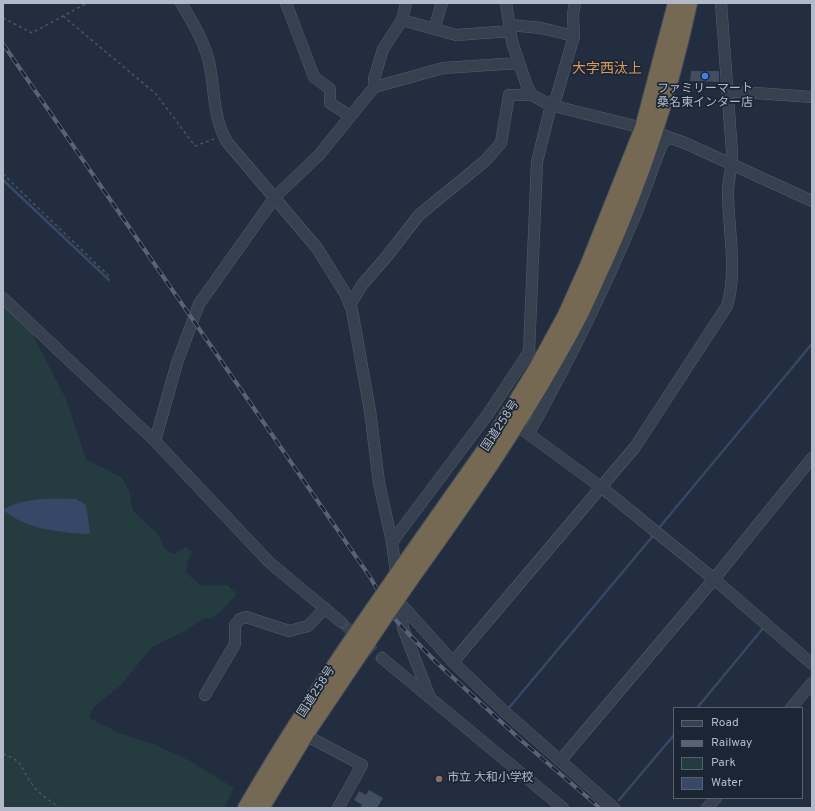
<!DOCTYPE html>
<html>
<head>
<meta charset="utf-8">
<style>
	body { margin:0 }
	#map { position:relative; width:815px; height:811px; overflow:hidden; background:#222d3f; font-family:Overpass,sans-serif }
	canvas { display:block }
	.frame { position:absolute; inset:0; border:4px solid #b2baca; pointer-events:none }
	.legend { position:absolute; left:673px; top:707px; width:130px; height:92px; box-sizing:border-box; background:#1b2534; border:1px solid #576170; margin:0; padding:5px 7px; list-style:none; font-size:12px; color:#b2baca }
	.legend li { display:flex; align-items:center; gap:8px; height:20px }
	.legend b { width:20px; border:1px solid #576170 }
</style>
</head>
<body>
<div id="map">
<canvas width="815" height="811"></canvas>
<div class="frame"></div>
<ul class="legend">
<li><b style="height:5px;background:#36404f"></b>Road</li>
<li><b style="height:5px;background:#586376"></b>Railway</li>
<li><b style="height:11px;background:#243c40"></b>Park</li>
<li><b style="height:11px;background:#354867"></b>Water</li>
</ul>
</div>
<script>
const c = document.querySelector('canvas').getContext('2d');
c.lineJoin = 'round';
function fill(path, color) {
  c.fillStyle = color;
  c.fill(path, 'evenodd');
}
function stroke(path, color, width, dash) {
  c.strokeStyle = color;
  c.lineWidth = width;
  c.lineCap = dash ? 'butt' : 'round';
  c.setLineDash(dash || []);
  c.stroke(path);
}
function drawText(font, color, halo, rows, align = 'center') {
  c.font = font + ' Overpass,"Noto Sans JP",sans-serif';
  c.lineWidth = 3.5;
  c.setLineDash([]);
  c.textBaseline = 'middle';
  c.strokeStyle = halo;
  c.fillStyle = color;
  for (const [text, x, y, turn = 0] of rows) {
    c.save();
    c.translate(x, y);
    c.rotate((+turn || 0) * Math.PI / 180);
    c.textAlign = isNaN(turn) ? turn : align;
    if (halo) c.strokeText(text, 0, 0);
    c.fillText(text, 0, 0);
    c.restore();
  }
}
fill(new Path2D(`
	M3 297 23 316 66 399 86 459 122 478 129 490 133 511 157 533 166 550 174 554 186 547 192 552 187 563 186 573 202 586 227 585 237 594 222 610 210 619 205 618 185 631 152 647 122 684 93 708 89 718 119 733 154 744 190 761 234 788 224 808H3Z`), '#243c40');
fill(new Path2D(`
	M76 499 86 505 90 533 85 534C54 531 29 530 3 510 22 497 54 498 76 499Z`), '#354867');
stroke(new Path2D(`
	M3 180 109 280
	M658 529 811 345
	M697 708 764 627
	M508 709 652 537
	M619 800 674 735`), '#354867', 2.5);
fill(new Path2D(`
	M691 71H719V82L690 81Z
	M369 790 383 798 377 808H360L362 805 354 800 359 791 366 795Z`), '#414d61');
stroke(new Path2D(`
	M341 622 382 658`), '#384254', 11, [11, 5.5]);
const minor = new Path2D(`
	M181 3C193 23 206 44 210 67 215 94 213 117 227 142L317 248 345 293 352 310 370 411 379 483 392 542 403 628 430 698
	M286 3 314 77 330 89V103L350 116
	M506 3 512 42 527 86 532 95 550 105 643 128 685 143 812 201
	M402 20 456 35 511 31
	M510 25 541 28 574 36
	M434 29 442 3
	M375 87 374 79 383 49 402 20 406 3
	M727 91 812 97
	M3 298 155 441 269 562 341 622
	M350 305 362 285 388 255 419 215 485 161 501 143 509 95H532
	M523 430 601 487 714 579 812 664
	M529 433C568 363 604 290 635 216 645 192 653 166 663 142L671 138
	M155 441 177 363 199 304 275 197 319 155 371 91 375 87 443 68 519 63
	M392 542 488 414 529 352 537 162 551 105 556 98 574 36 573 14 575 3
	M399 602 453 662 505 712 614 808
	M382 658 563 808
	M453 662 635 447 727 306C738 270 728 229 728 192 728 178 733 166 732 152L721 3
	M205 695 235 644V625L240 619 246 617 289 631 308 626 325 608
	M791 708 812 683
	M305 735 362 765 338 808
	M560 761 714 579 812 458
	M707 808 716 798`);
const highway = new Path2D(`
	M404 565 499 430 536 370 566 315 588 266 643 128 676 3
	M414 574C473 492 530 409 577 320 587 301 595 281 604 262 642 178 670 92 689 3
	M246 808C286 739 329 673 375 607
	M261 808 305 735 385 616`);
stroke(minor, '#545d6d', 12);
stroke(highway, '#414a5a', 18);
stroke(new Path2D(`
	M63 16 156 94 195 146 214 139
	M3 18 32 33 87 3
	M3 174 110 277
	M3 754C26 762 20 769 32 784 39 794 50 801 60 808`), '#42595d', 1.5, [3, 3]);
stroke(minor, '#36404f', 11);
stroke(highway, '#756953', 16);
const rail = new Path2D(`
	M3 44 370 577 393 617 403 628 436 662 523 742 600 808`);
stroke(rail, '#586376', 4);
stroke(rail, '#1b2534', 2.5, [8]);
const highwayBridge = new Path2D(`
	M375 607 404 565
	M385 616 414 574`);
stroke(highwayBridge, '#414a5a', 18, []);
stroke(highwayBridge, '#756953', 16);
for (const [x, y, r, color] of [
	[705,76,4,"#3f7fe0"],
	[439,779,4,"#8d6e63"]
]) {
  const dot = new Path2D();
  dot.arc(x, y, r, 0, 2 * Math.PI);
  c.fillStyle = color;
  c.fill(dot);
  stroke(dot, '#1b2534', 1.5);
}
drawText('12px', '#b2baca', '#1b2534', [
	["ファミリーマート",705,90],
	["桑名東インター店",705,104],
	["市立 大和小学校",447,779,"left"]
]);
drawText('12px', '#b2baca', '#1b2534', [
	["国道258号",501,426,-57],
	["国道258号",317,692,-57]
]);
drawText('14px', '#db985c', '#1b2534', [
	["大字西汰上",607,70]
]);
</script>
</body>
</html>
